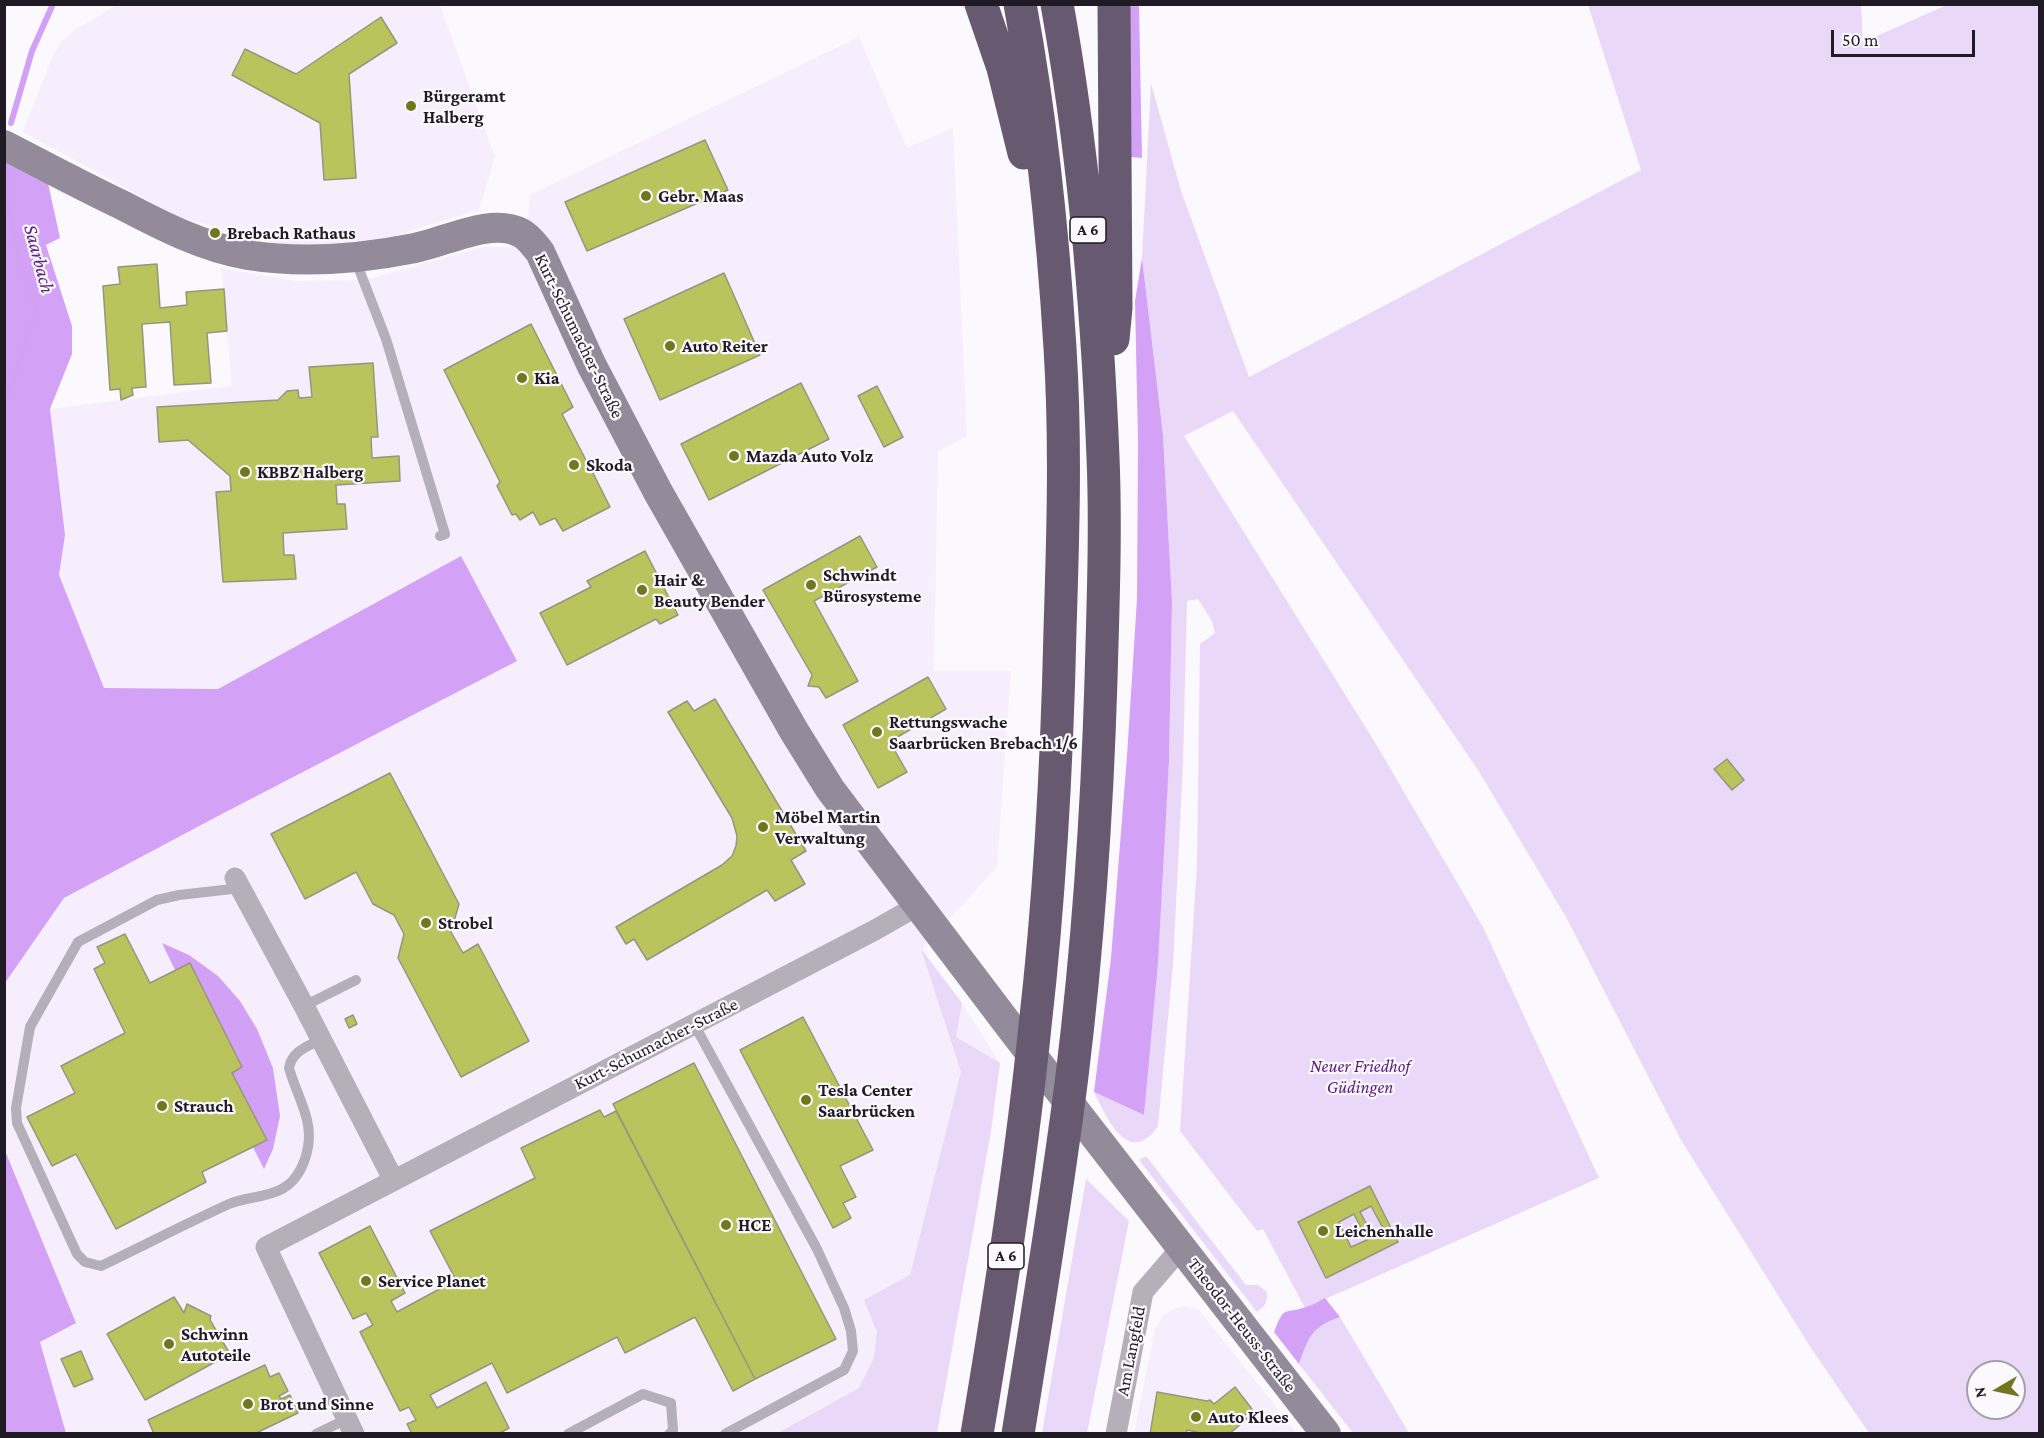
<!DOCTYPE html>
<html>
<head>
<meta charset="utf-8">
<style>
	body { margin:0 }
	#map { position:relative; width:2044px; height:1438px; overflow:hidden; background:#fcf9fe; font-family:"Crimson Pro",serif }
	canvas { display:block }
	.frame { position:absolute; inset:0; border:6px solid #1f1a23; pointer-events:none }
	.north { position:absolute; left:1966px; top:1360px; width:60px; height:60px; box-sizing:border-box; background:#fcf9fe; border:2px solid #a4a0a6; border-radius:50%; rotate:261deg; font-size:16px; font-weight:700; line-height:24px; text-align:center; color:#1f1a23 }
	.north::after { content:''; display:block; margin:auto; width:21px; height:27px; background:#71761f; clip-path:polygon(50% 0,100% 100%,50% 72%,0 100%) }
	.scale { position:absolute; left:1831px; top:30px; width:144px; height:27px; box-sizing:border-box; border:3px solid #1f1a23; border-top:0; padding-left:8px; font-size:18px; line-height:21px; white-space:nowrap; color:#1f1a23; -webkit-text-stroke:4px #fcf9fe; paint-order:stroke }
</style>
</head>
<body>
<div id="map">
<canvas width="2044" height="1438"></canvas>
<div class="frame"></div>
<div class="north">N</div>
<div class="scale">50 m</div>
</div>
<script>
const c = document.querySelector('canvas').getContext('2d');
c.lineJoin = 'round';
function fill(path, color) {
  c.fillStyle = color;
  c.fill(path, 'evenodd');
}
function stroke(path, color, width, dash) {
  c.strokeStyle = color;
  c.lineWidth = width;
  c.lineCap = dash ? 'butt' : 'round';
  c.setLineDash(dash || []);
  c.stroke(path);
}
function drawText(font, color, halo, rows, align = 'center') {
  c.font = font + ' "Crimson Pro",serif';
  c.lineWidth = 4.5;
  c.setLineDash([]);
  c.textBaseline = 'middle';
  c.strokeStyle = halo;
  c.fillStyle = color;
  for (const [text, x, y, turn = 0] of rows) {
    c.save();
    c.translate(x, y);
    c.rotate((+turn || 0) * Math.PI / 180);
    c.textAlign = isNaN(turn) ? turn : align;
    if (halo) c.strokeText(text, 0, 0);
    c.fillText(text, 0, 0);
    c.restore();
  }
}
fill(new Path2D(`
	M117 5H440L495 157 479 210 360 246 281 245 179 217 23 132 52 57 61 42 75 30Z
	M859 37 907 148 953 128 967 436 938 452 934 671H1011L997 867 922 949 962 1003 1000 1063 991 1131 937 1433H66L40 1341 75 1322 5 1148V983L64 898 218 816 461 556 218 689 104 688 59 575 65 535 50 409 232 386 221 268 296 281 365 280 483 247H506L525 244 530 195Z
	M1186 1306 1199 1310 1297 1433 1134 1434 1155 1329 1163 1316 1175 1308Z`), '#f6eefc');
fill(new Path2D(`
	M1588 5H1861L1863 42 1947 5H2039V1433H1869L1811 1348 1681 1140 1566 917 1478 770 1233 411 1184 436 1376 744 1483 927 1599 1178 1305 1308 1263 1229 1257 1231 1180 1131 1197 865 1200 644 1215 633 1212 621 1198 599 1187 601 1183 763 1173 964 1158 1126C1155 1130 1152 1135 1148 1137 1123 1159 1102 1108 1094 1092L1144 1115 1169 761 1172 601 1163 435 1142 258 1151 83 1181 191 1249 377 1641 170ZM1978 1372H2014V1408H1978Z
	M921 949 962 1003 956 1037 1000 1063 991 1131 937 1433H778L859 1388 874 1358 877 1332 864 1300 910 1275 961 1072Z
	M1146 1156 1246 1285H1258L1267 1292C1268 1302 1265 1306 1257 1312L1139 1160Z
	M1086 1179 1129 1221 1087 1433H1042Z
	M1340 1317 1409 1433H1353L1299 1364C1309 1337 1311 1327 1340 1317Z`), '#ead8f9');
fill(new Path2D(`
	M1129 5H1139L1142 158 1131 157Z
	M5 160 48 183 60 238 46 245 72 326V354L50 409 65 535 59 575 104 688 218 689 461 556 517 661 218 816 64 898 5 983Z
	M1142 258 1163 435 1172 601 1169 761 1158 962 1144 1115 1094 1092 1111 958 1127 756 1137 599 1138 441 1135 301Z
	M4 1148 76 1323 40 1342 66 1433H5Z
	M1325 1298 1340 1317C1311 1327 1309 1337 1299 1364L1274 1332C1285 1304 1283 1315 1306 1307 1313 1305 1319 1301 1325 1298Z`), '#d3a2f6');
fill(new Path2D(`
	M162 943 189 955 218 976 240 1001 257 1029 273 1068 280 1116 273 1149 264 1169 253 1147 267 1140 232 1073 242 1067 190 963 175 970Z`), '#d2a1f5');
stroke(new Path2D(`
	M11 123 32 51 53 4
	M4 399 8 396 36 310 13 235 5 158`), '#d2a1f5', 6);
const building = new Path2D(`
	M381 17 397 43 349 74 356 178 324 180 320 123 232 75 245 49 296 74Z
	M705 140 728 190 587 251 565 202Z
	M157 264 160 308 187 305 186 292 224 289 227 331 207 333 211 383 174 385 170 322 142 324 146 387 132 388 133 395 121 400 120 389 110 390 103 286 120 284 118 267Z
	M724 273 760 355 660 400 624 319Z
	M531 324 573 407 562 414 588 464 594 460 599 469 593 473 610 507 563 531 555 518 540 525 533 512 520 520 516 514 512 515 497 486 500 482 444 370Z
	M373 363 378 437H371L372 458 399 456 400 481 336 485 337 504H345L347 529 283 533 284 555H294L296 579 223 582 216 492 231 491 230 476 188 440 159 442 157 407 278 400 287 391 298 390 299 398 312 397 309 367Z
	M801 383 829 439 709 500 681 444Z
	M877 386 903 437 884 447 858 396Z
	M860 536 877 567 814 601 858 681 826 698 819 687 808 686 812 675 763 590Z
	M645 551 678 615 660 624 656 619 567 665 540 613 591 587 587 581Z
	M928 677 946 709 894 739 899 748 895 751 907 772 878 788 843 725Z
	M715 699 806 851 791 860 805 884 775 901 767 890 647 960 634 939 626 944 616 927 722 865 732 856 736 846 737 836 732 818 668 712 687 701 694 711Z
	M1727 759 1744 780 1732 790 1714 769Z
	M390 773 459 904 451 932 463 953 478 944 529 1041 461 1077 398 958 404 934 394 915 373 904 356 872 305 899 271 834Z
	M125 934 150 983 190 963 242 1067 232 1073 267 1140 202 1172 206 1182 116 1229 76 1154 52 1166 27 1117 75 1093 61 1066 125 1033 94 969 105 963 97 947Z
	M353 1015 357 1024 349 1028 345 1019Z
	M803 1017 873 1150 840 1166 856 1197 843 1203 851 1218 833 1228 740 1050Z
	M694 1063 836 1339 755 1379 613 1104Z
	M600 1110 604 1117 616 1111 755 1379 733 1391 695 1317 625 1353 617 1337 507 1393 492 1363 430 1395 437 1408 486 1382 509 1428 498 1434H412L407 1424 416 1420 412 1413 409 1407 400 1411 360 1332 373 1325 366 1313 353 1319 319 1253 370 1226 405 1293 391 1301 397 1312 456 1280 430 1231 535 1178 521 1148Z
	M1370 1186 1398 1242 1326 1278 1298 1222ZM1354 1214 1367 1240 1351 1247 1339 1222Z
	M1371 1206 1385 1232 1374 1238 1360 1212Z
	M174 1297 184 1313 187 1304 211 1316 210 1320 230 1354 145 1400 107 1334Z
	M81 1351 93 1379 74 1387 61 1359Z
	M265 1365 270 1377 279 1373 288 1391 279 1396 281 1399 290 1395 298 1413 254 1434H154L148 1420Z
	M1235 1387 1252 1409 1244 1416 1247 1419 1229 1434H1205L1187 1430 1186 1434H1150L1157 1392 1207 1401 1210 1400 1214 1404Z`);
fill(building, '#bbc35d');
stroke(building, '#94977d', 1.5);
stroke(new Path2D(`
	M355 259 386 339 445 534 440 536
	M241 888 179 895 157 900 78 942 30 1027 16 1108 17 1123 77 1254 85 1262 101 1266C143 1246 185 1224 229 1204 245 1197 265 1198 282 1189 304 1177 313 1144 307 1120 303 1103 294 1086 289 1068 292 1051 307 1047 321 1039
	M304 1006 356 980
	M694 1024 817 1249 844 1308 851 1331 853 1351 844 1370 725 1434
	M316 1434 347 1419
	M568 1434 643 1394 671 1403 673 1430 669 1434`), '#b5afba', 10);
stroke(new Path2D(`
	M235 878 304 1006 393 1179
	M354 1434 266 1247 875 930 917 906
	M1116 1434 1143 1292 1181 1248`), '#b5afba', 21);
stroke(new Path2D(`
	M4 145C43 165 82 186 122 205 162 226 203 247 248 255 304 264 360 259 415 248 446 242 491 217 521 233 529 237 535 246 540 252L591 364 658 492 794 731 830 789 1014 1032 1326 1434`), '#938a9a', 30);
stroke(new Path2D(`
	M981 4 1003 68 1024 153
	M1113 339 1116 308 1114 4
	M977 1434C1000 1298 1021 1163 1035 1026 1050 895 1057 762 1060 630 1063 536 1066 442 1060 348 1053 234 1041 117 1020 4
	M1018 1434C1037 1315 1057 1196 1072 1076 1088 945 1097 813 1101 680 1103 606 1106 531 1103 457 1097 305 1084 153 1057 4`), '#675a70', 33);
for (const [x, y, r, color] of [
	[411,106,6,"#71761f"],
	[646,196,6,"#71761f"],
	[215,233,6,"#71761f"],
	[670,346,6,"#71761f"],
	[522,378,6,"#71761f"],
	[734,456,6,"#71761f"],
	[574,465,6,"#71761f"],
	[245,472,6,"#71761f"],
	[811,585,6,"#71761f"],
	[642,590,6,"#71761f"],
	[877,732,6,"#71761f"],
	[763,827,6,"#71761f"],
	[426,923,6,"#71761f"],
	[806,1100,6,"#71761f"],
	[162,1106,6,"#71761f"],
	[726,1225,6,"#71761f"],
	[1323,1231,6,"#71761f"],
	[366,1281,6,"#71761f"],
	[169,1344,6,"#71761f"],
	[248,1404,6,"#71761f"],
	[1196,1417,6,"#71761f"]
]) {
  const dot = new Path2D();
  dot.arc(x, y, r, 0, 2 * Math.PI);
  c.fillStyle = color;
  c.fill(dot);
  stroke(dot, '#fcf9fe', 2);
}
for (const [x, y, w] of [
	[1088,230,36],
	[1006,1256,36]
]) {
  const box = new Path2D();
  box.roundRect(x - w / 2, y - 13, w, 26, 4.5);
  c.fillStyle = '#fcf9fe';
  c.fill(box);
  stroke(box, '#1f1a23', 1.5);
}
drawText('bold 16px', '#1f1a23', null, [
	["A 6",1088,230],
	["A 6",1006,1256]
]);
drawText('bold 18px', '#1f1a23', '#fcf9fe', [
	["Bürgeramt",423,96],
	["Halberg",423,117],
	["Gebr. Maas",658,196],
	["Brebach Rathaus",227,233],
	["Auto Reiter",682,346],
	["Kia",534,378],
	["Mazda Auto Volz",746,456],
	["Skoda",586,465],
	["KBBZ Halberg",257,472],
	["Schwindt",823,575],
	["Bürosysteme",823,596],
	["Hair &",654,580],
	["Beauty Bender",654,601],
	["Rettungswache",889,722],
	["Saarbrücken Brebach 1/6",889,743],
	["Möbel Martin",775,817],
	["Verwaltung",775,838],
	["Strobel",438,923],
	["Tesla Center",818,1090],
	["Saarbrücken",818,1111],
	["Strauch",174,1106],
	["HCE",738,1225],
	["Leichenhalle",1335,1231],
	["Service Planet",378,1281],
	["Schwinn",181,1334],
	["Autoteile",181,1355],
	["Brot und Sinne",260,1404],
	["Auto Klees",1208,1417]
], 'left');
drawText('18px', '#1f1a23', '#fcf9fe', [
	["Kurt-Schumacher-Straße",579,336,64],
	["Kurt-Schumacher-Straße",656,1044,-27],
	["Theodor-Heuss-Straße",1242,1325,52],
	["Am Langfeld",1131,1351,-79]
]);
drawText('italic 18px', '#5b1c7e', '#fcf9fe', [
	["Neuer Friedhof",1360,1066],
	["Güdingen",1360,1087]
]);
drawText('italic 20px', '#5f2282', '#fcf9fe', [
	["Saarbach",39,259,75]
]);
</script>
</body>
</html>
